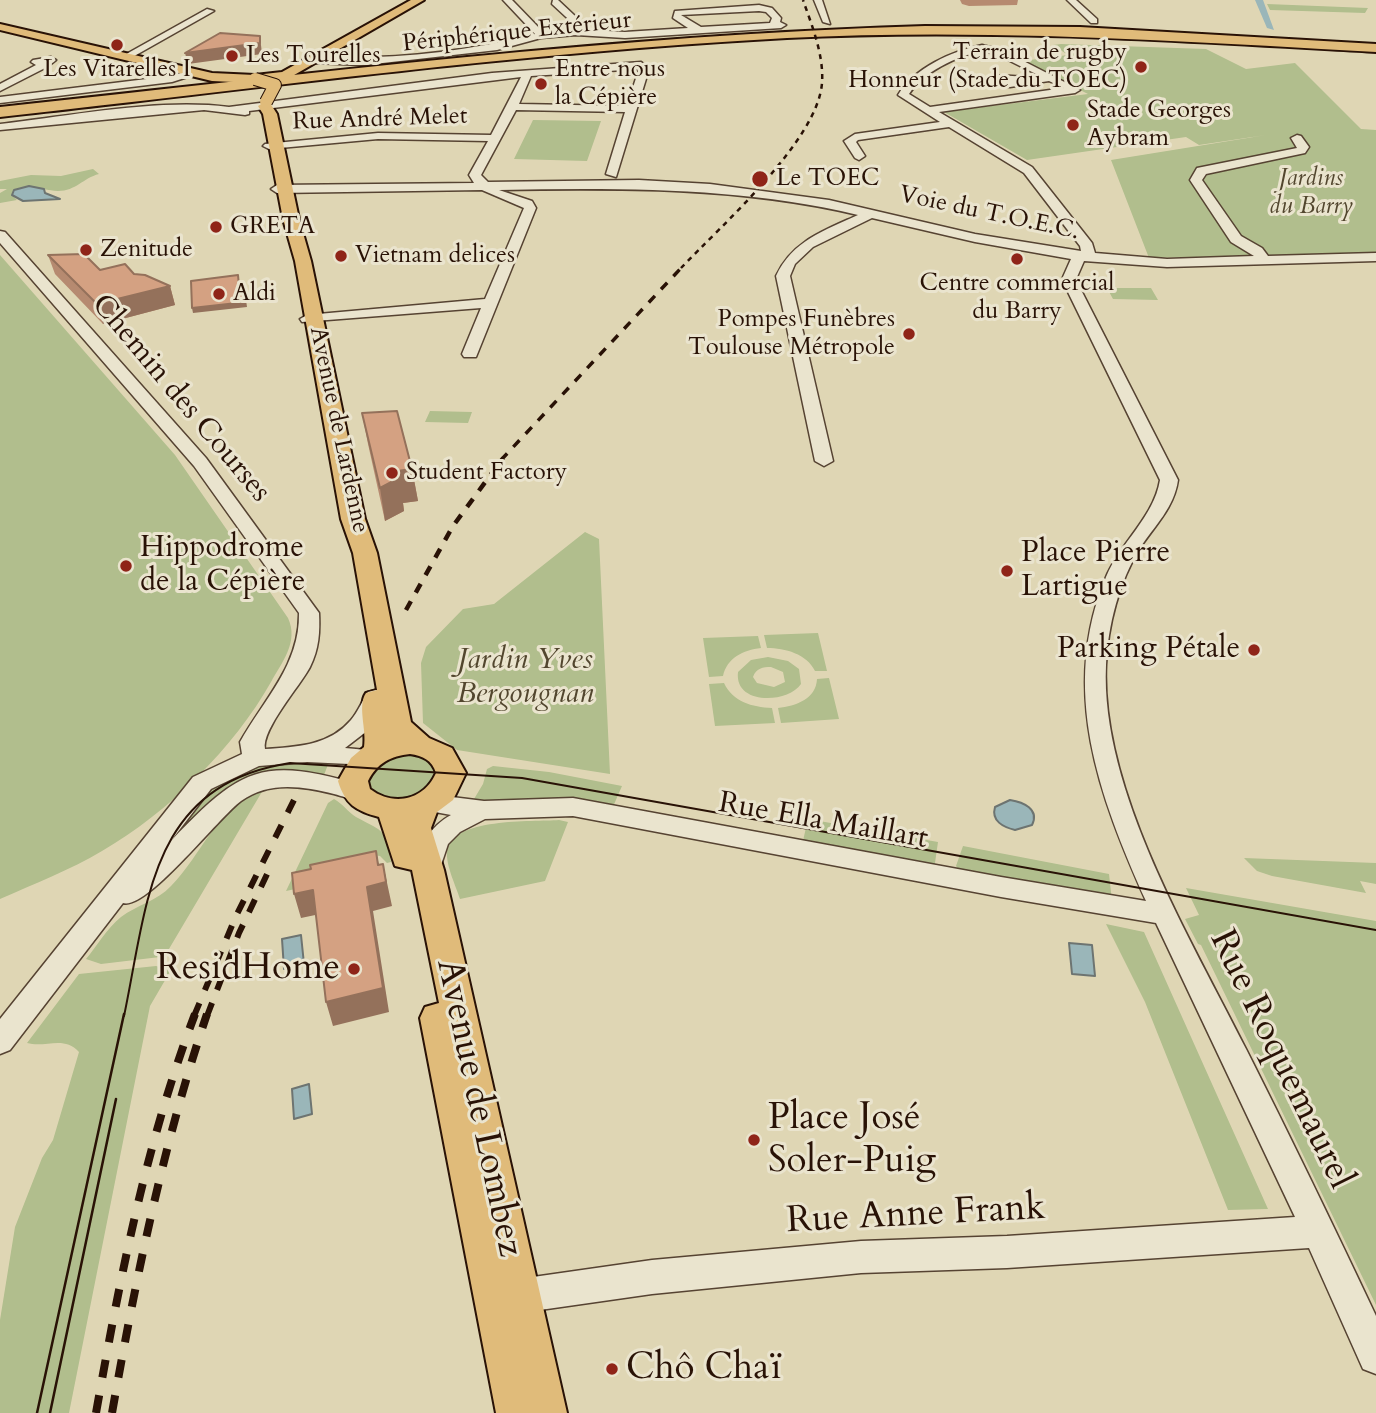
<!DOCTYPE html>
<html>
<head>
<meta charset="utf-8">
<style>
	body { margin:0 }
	canvas { display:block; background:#dfd6b4 }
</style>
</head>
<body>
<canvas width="1376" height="1413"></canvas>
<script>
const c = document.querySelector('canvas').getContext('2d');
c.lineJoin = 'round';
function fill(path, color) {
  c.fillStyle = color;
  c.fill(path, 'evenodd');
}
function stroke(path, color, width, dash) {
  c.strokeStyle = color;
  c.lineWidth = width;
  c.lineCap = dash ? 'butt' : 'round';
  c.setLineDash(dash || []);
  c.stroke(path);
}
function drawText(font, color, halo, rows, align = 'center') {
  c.font = font + ' Cardo,serif';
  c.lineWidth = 6;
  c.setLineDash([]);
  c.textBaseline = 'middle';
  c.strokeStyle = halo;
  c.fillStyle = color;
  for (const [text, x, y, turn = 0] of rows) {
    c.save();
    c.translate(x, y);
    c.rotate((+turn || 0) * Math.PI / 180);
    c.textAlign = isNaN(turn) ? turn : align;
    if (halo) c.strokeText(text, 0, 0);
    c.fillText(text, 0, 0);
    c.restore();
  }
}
fill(new Path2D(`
	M1267 4 1368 8 1365 13 1270 10Z
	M1061 44 1206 49 1246 69 1295 63 1361 129 1376 130V253L1149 258 1111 160 1266 135 1199 145 1186 137 1027 160 944 112 1088 94 1022 61 1068 55 1053 45Z
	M533 120 601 121 587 161 514 159Z
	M93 169 99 174C83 178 76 191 58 191 42 191 25 180 12 195L17 200 0 203V193L7 189H0V181L31 175 61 176Z
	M0 255 175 455 288 618C299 642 282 662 271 682 234 748 168 813 102 851 70 870 34 884 0 899Z
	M1107 288H1151L1158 300 1113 299Z
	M430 411 472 412 468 423 425 422Z
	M585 532 599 539 610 774 457 750 423 723 421 663 426 647 463 609 494 604Z
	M818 633 827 671H815C807 654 785 648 767 648L764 635Z
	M758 636 761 648C743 650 727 658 723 676L709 677 703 638Z
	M768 657 788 661 799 669 801 684C787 704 734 705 738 672L751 660ZM771 667 783 672 785 682 774 687 757 683 753 677C756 668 763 667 771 667Z
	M829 678 839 719 781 723 778 708C796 706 816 699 817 679Z
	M724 683C733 702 752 707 772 708L775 723 715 726 709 684Z
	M407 754 430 760 438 775C417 805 405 805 372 794L367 784C369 763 390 758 407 754Z
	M271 761 329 762 324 775H271L118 895 159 844 220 779Z
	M493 766 549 772 622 786 612 809 486 803 474 799 483 784 487 769Z
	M263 790 166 954 160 957 101 964 86 959C97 946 107 928 121 917 137 905 157 901 171 886 202 855 218 804 263 790Z
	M334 799C343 804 348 812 356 817 386 833 384 828 391 862L387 863 380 856 373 855 348 878 286 891 328 803Z
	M808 819 938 842 934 870 802 845Z
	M559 820 568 822 545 881 460 899C456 886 446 866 447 852 450 817 533 822 559 820Z
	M963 846 1109 874 1112 901 962 873 956 866Z
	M1244 858 1376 863V884L1360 881 1366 893 1272 876 1257 871Z
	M1186 888 1376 921V1305L1201 945 1198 944 1185 919 1199 915Z
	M1106 924 1144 932 1268 1209 1228 1210 1145 1002Z
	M156 966 171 970 150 1006 69 1413H0V1320L15 1227 42 1158 53 1140 79 1052C64 1035 46 1048 27 1043L79 974Z`), '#b1be8d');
const water = new Path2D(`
	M29 186 44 189 45 193 60 199 23 201 12 195 14 190Z
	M1010 800C1023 802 1040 809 1032 825L1015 830C1003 827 991 821 995 807Z
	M301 935 304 964 284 969 282 939Z
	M1069 943 1092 945 1095 976 1072 974Z
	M309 1084 312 1114 294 1119 292 1089Z`);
fill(water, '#9ab6b9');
stroke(water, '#6d7471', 2);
fill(new Path2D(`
	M1255 0H1263L1274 30 1267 28Z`), '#9ab6b9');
const minor = new Path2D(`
	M503 0H512L543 32 579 29 552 4 553 0H558L590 30 625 32 688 28 673 18 675 11 759 5 772 8 781 18 780 22 786 25 781 28 625 38 576 35 541 38 497 50 365 65 312 63 307 60 312 57C386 60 463 53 535 34ZM759 11 766 12 772 18 770 23 701 27 681 15Z
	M814 0H822L830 24 823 22Z
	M1067 0H1076L1097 19V23H1091Z
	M207 9 214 11 129 59 121 57Z
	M982 45 1002 50 1080 90 1075 93 939 112 1032 167 1092 243 1095 253 1167 259 1254 256 1231 242 1190 180 1197 168 1297 148 1291 138 1297 135 1301 136 1309 147 1305 153 1206 174 1202 180 1241 236 1262 248 1268 256 1376 253V261L1167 267 1084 261 1077 277 1080 288 1178 480C1174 508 1155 525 1140 548 1119 582 1108 625 1106 665 1100 790 1191 939 1246 1049 1291 1138 1334 1227 1376 1316V1374L1363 1369 1309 1248 1007 1268 861 1273 652 1294 519 1313 507 1308 502 1296 507 1284 519 1279 652 1260 861 1241 1007 1236 1295 1217 1156 923 1001 897 573 816 485 819 460 832 448 844 437 877 428 880 419 877 415 870C420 846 429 827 451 815L419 809 416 803 419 797 428 794 484 801 573 798 1001 877 1146 901C1099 796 1059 689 1106 577 1120 543 1154 517 1160 480L1066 288 1063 277 1071 259 975 242 872 218 813 247 795 264 790 276 833 461 824 466 815 461 776 276C792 241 825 230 858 215 740 187 620 188 499 190L532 201 536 208 476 357H464L462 354 481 308 302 322 300 319 307 315 485 299 524 208 482 190 277 193 271 189 277 185 474 183 469 175 488 141 378 139 269 149 263 146 265 144 378 133 491 135 521 77 249 111V114L245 115 204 110 0 130V124C71 116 158 98 229 107L492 73 641 62 649 69 616 177 606 174 625 112 516 110 481 175 488 182 639 180 710 184 829 200 975 234 1081 251 1080 246 1024 173 949 127 858 140 856 142 865 156 859 160 855 158 844 141 855 134 940 122 898 95C914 68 952 51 982 45ZM982 51 996 54 1040 76C1022 80 1002 71 984 79V83L1010 87 1049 81 1064 88 930 107 909 94C923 72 957 56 982 51ZM639 69 627 106 519 104 531 76Z
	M51 57 56 60 47 67 0 91V84L36 65 31 62 33 60Z
	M193 69 198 72 197 74 172 82 0 103V97L171 76Z
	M0 231 5 232 206 458 319 613C320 632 319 649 310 667 300 686 261 730 265 749 296 747 329 746 351 720 358 712 362 701 368 692L376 690 384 692 387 697 367 731 345 748 378 751 382 757 378 763 370 765 307 762 259 766 211 789 170 842C242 766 262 756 365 786L368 792 365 798C353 801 345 797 334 794 302 786 269 781 241 801 218 818 146 911 123 903L10 1050 0 1054V1019L193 777 242 754 240 742C264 699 300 665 299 613L194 466 0 243Z`);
const major = new Path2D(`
	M411 0H424L289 78 255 83 212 81 0 30V24L212 73 255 75 282 72Z
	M265 102 270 103 277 114 299 219 311 261 365 519 377 553 411 722 429 738 452 748 466 773 453 800 437 812 431 828 444 870 567 1413H496L420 1018 425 1007 439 1003 412 870 395 866 379 817C356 811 345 804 338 781L351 758 364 747C367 730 357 706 366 693L377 690 353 553 341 519 295 261 283 219 263 114 258 106ZM410 754C423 756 432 760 436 773 424 800 394 807 370 789L368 781C377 763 391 756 410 754Z`);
const highway = new Path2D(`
	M925 26 1080 27 1376 44V52C1180 41 984 28 787 38 524 52 262 88 0 117V107C308 74 615 35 925 26Z`);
stroke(minor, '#564332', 3);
stroke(major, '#291206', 4);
stroke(highway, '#291206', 4);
fill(minor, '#eae4ce');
fill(major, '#e0bb7a');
fill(highway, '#e0bb7a');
stroke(new Path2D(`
	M124 1016C148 902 149 785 290 763L522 778 1376 930`), '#291206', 2);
stroke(new Path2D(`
	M37 1413 124 1014
	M50 1413 116 1099`), '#291206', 2.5);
stroke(new Path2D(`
	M681 268C721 226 818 140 822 83 824 55 812 26 803 0`), '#291206', 2.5, [5, 5]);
stroke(new Path2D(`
	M501 460 682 267`), '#291206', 3.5, [9, 9]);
stroke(new Path2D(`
	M406 610 453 526 503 458`), '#291206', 4.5, [10, 10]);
stroke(new Path2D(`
	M194 1016 236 916 294 800
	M207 1016 239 933 270 868`), '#291206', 6, [14, 14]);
stroke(new Path2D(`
	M96 1413C120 1278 146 1143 195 1014
	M112 1413C136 1278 163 1144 207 1014`), '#291206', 8, [18, 18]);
const majorBridge = new Path2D(`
	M255 79 275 85 266 102`);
stroke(majorBridge, '#291206', 14, []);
stroke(majorBridge, '#e0bb7a', 12);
fill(new Path2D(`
	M960 0H1018L1017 5 969 6 962 4Z
	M48 255 100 270 134 274 170 286 175 305 103 324 55 274Z
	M362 413 412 469 418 501 403 503 404 511 385 521 368 444Z`), '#b68a70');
fill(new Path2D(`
	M260 36 262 54 188 64 185 53Z
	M170 286 175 305 103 324 97 304Z
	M244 286 247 307 193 313 192 308Z
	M412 469 418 501 403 503 404 511 385 521 380 488 397 471Z
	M376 851 381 876 383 864 392 906 373 911 389 1012 333 1026 326 1002 367 887Z
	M313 890 320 914 301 918 294 894Z`), '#94715b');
const building = new Path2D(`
	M220 33 260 36V43L185 53Z
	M84 254 100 270 125 264 134 274 145 275 170 286 97 304 48 255Z
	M238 275 239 286H244L246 302 192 308 191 281Z
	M397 411 412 469 397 471 399 478 380 488 362 413Z
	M376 851 378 865 383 864 386 882 367 887 383 988 326 1002 313 890 294 894 292 873 311 869 310 865Z`);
fill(building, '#d4a182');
stroke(building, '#94715b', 2);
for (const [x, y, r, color] of [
	[117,45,7,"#8f2418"],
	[232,56,7,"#8f2418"],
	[1141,67,7,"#8f2418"],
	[541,84,7,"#8f2418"],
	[1073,125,7,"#8f2418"],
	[760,179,9,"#8f2418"],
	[216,227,7,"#8f2418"],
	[86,250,7,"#8f2418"],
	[341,256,7,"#8f2418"],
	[1017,259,7,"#8f2418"],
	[219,294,7,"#8f2418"],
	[909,334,7,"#8f2418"],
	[392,473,7,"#8f2418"],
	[126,566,7,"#8f2418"],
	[1007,571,7,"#8f2418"],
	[1254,650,7,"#8f2418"],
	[354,969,7,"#8f2418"],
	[754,1140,7,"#8f2418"],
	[612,1369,7,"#8f2418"]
]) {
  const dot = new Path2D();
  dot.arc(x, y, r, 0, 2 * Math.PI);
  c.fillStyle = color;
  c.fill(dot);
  stroke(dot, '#eae4ce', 2.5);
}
drawText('24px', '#291206', '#eae4ce', [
	["Périphérique Extérieur",517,33,-6],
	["Rue André Melet",380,120,-2],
	["Voie du T.O.E.C.",989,214,12],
	["Avenue de Lardenne",338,430,78]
]);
drawText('24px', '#291206', '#eae4ce', [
	["Terrain de rugby",1127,53,"right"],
	["Honneur (Stade du TOEC)",1127,81,"right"],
	["Les Tourelles",246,56],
	["Les Vitarelles I",117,70,"center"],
	["Entre nous",555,70],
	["la Cépière",555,98],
	["Stade Georges",1087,111],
	["Aybram",1087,139],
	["Le TOEC",776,179],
	["GRETA",230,227],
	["Zenitude",100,250],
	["Vietnam delices",355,256],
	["Centre commercial",1017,284,"center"],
	["du Barry",1017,312,"center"],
	["Aldi",233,294],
	["Pompes Funèbres",895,320,"right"],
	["Toulouse Métropole",895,348,"right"],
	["Student Factory",406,473]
], 'left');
drawText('italic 24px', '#52462e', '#eae4ce', [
	["Jardins",1311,179],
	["du Barry",1311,207]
]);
drawText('30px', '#291206', '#eae4ce', [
	["Chemin des Courses",180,399,50],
	["Rue Ella Maillart",823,822,10]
]);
drawText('30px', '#291206', '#eae4ce', [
	["Hippodrome",140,549],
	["de la Cépière",140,583],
	["Place Pierre",1021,554],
	["Lartigue",1021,588],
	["Parking Pétale",1240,650,"right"]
], 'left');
drawText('italic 30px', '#52462e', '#eae4ce', [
	["Jardin Yves",525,661],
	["Bergougnan",525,695]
]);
drawText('37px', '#291206', '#eae4ce', [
	["ResidHome",340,969,"right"],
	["Place José",768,1119],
	["Soler-Puig",768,1162],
	["Chô Chaï",626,1369]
], 'left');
drawText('37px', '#291206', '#eae4ce', [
	["Rue Roquemaurel",1280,1060,64],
	["Avenue de Lombez",478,1108,78],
	["Rue Anne Frank",916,1216,-3]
]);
</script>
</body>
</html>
